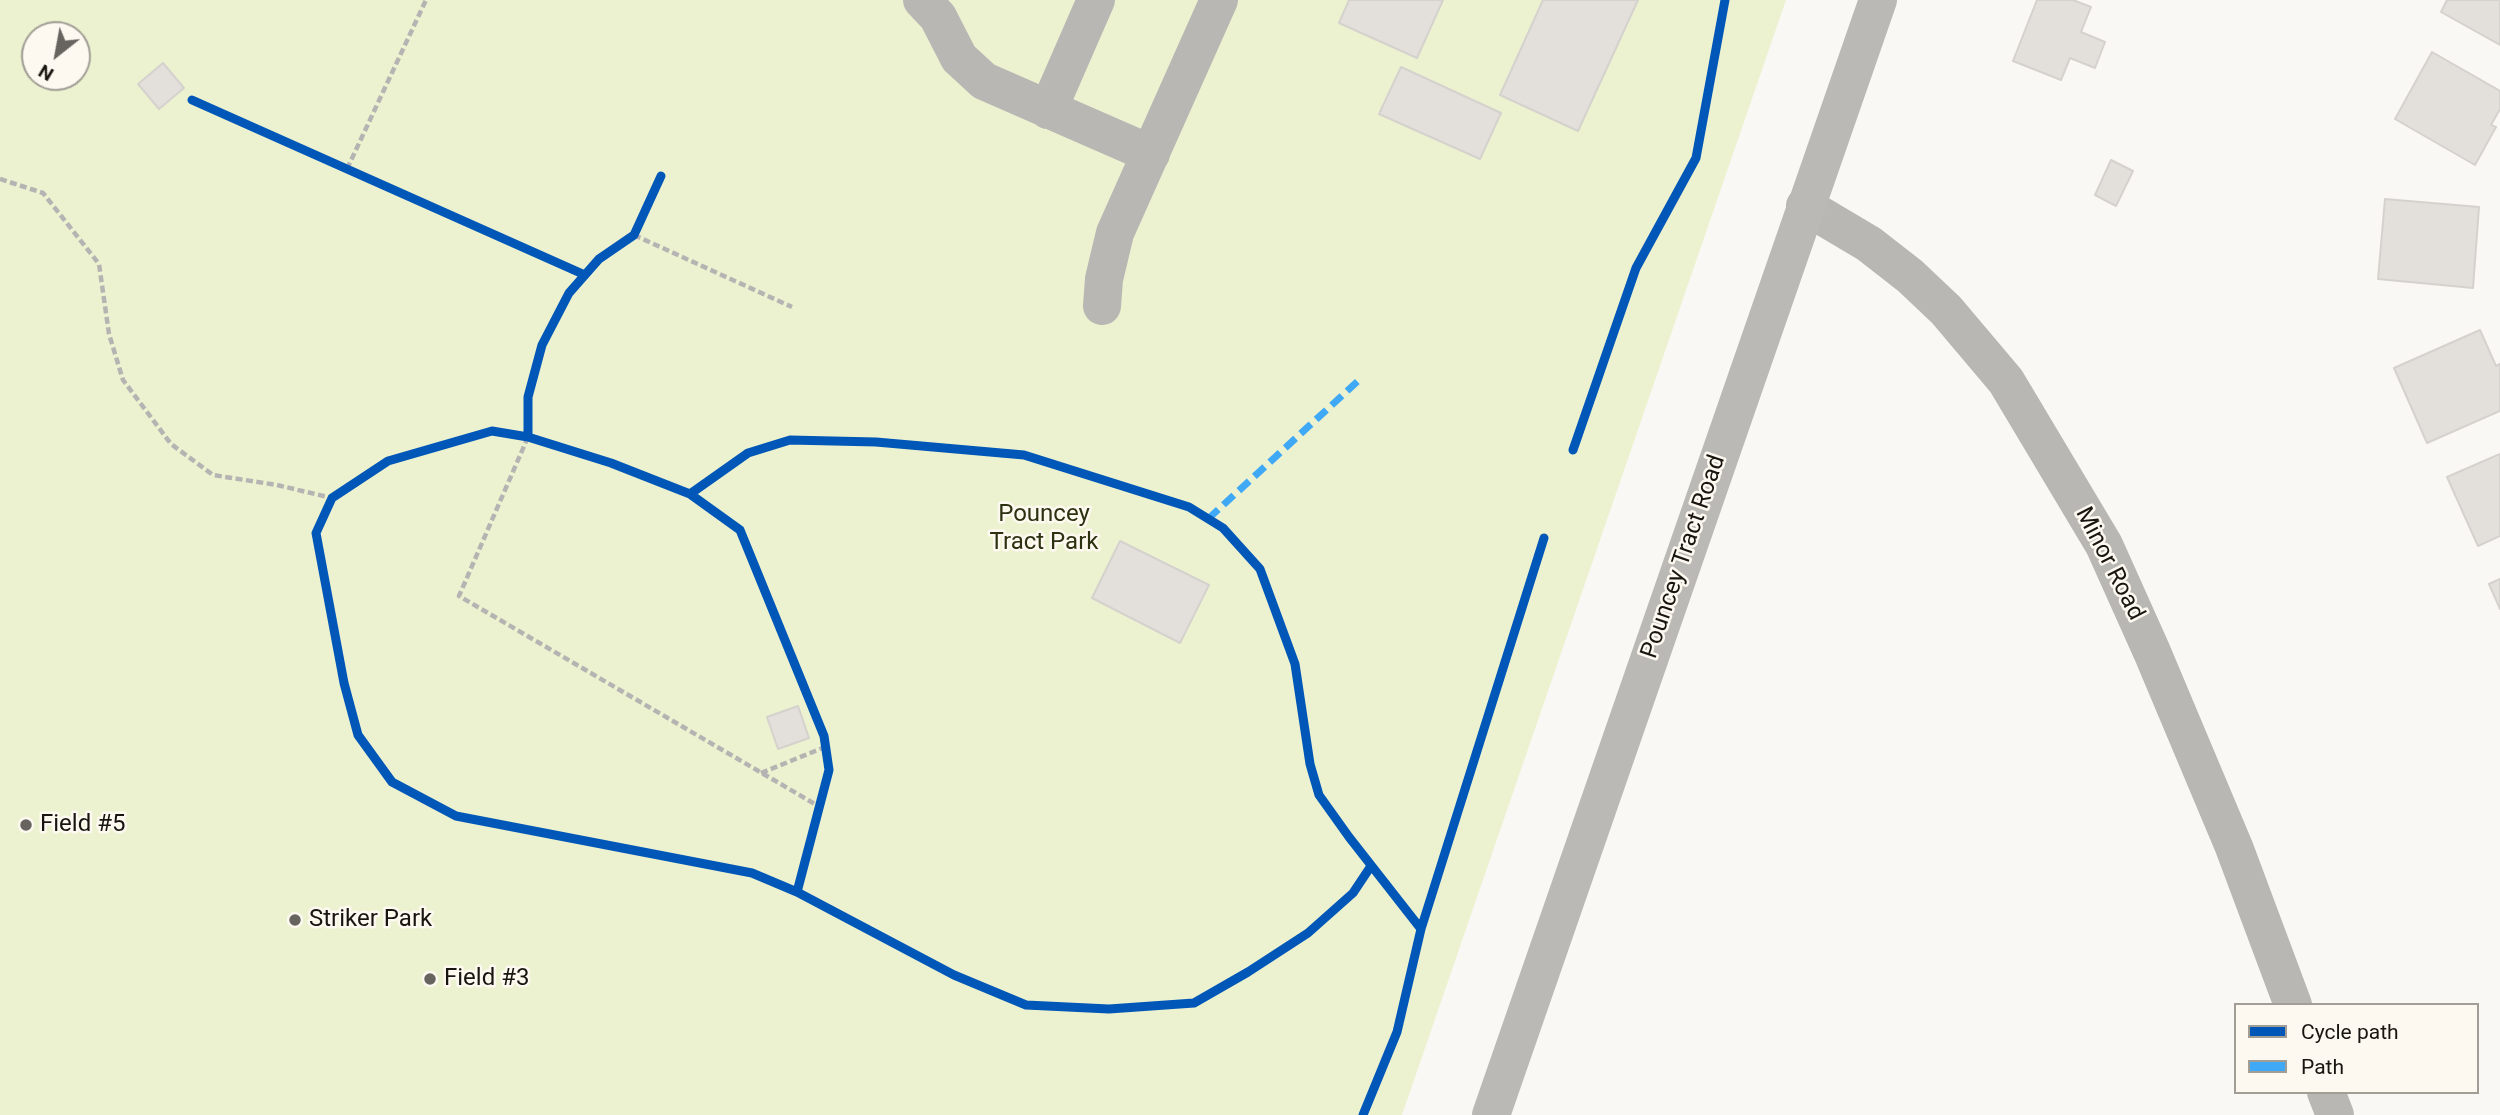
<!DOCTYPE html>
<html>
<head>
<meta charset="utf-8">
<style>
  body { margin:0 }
  #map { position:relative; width:2500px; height:1115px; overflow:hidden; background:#faf8f4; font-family:Roboto,sans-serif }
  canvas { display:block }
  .legend { position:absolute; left:2234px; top:1003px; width:245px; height:91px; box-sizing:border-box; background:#fef9f0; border:2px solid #a29e96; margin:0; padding:9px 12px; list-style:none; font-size:21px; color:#181510 }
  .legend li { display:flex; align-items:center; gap:14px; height:35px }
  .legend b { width:35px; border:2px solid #a29e96 }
  .north { position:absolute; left:21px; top:21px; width:70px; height:70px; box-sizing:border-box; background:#fef9f0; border:2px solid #a29e96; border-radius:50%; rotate:211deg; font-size:19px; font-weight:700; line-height:28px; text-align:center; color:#181510 }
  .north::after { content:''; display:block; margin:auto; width:24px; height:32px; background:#676460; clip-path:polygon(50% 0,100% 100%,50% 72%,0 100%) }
</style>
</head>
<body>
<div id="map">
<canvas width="2500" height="1115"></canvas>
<ul class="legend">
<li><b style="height:9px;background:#0057b8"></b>Cycle path</li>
<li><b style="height:9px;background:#3fa9f5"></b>Path</li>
</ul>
<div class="north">N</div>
</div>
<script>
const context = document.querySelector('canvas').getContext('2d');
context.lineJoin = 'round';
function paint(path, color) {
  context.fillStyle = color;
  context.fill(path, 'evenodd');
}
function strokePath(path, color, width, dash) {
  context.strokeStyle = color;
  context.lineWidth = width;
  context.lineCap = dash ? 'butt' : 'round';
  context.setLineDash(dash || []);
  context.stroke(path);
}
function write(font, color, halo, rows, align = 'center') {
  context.font = font + ' Roboto,sans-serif';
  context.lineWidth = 5;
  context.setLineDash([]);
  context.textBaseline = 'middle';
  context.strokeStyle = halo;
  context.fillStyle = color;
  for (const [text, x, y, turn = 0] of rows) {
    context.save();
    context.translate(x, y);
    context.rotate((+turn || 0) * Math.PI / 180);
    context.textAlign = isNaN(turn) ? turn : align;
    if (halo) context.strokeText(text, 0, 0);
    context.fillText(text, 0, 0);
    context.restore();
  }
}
paint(new Path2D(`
  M0 0H1786L1402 1115H0ZM35 35H77V77H35Z`), '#ecf2d0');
const building = new Path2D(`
  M1349 0H1443L1417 58 1339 23Z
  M1543 0H1638L1578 131 1500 95Z
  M2037 0H2073L2091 7 2081 32 2105 42 2095 68 2070 58 2061 80 2013 61Z
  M2447 0H2500V45L2441 12Z
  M2432 52 2500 91V109L2491 125 2496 127 2475 165 2395 119Z
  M163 63 184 88 159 109 138 84Z
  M1401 67 1501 113 1480 159 1379 114Z
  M2111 160 2133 171 2116 206 2095 195Z
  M2385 199 2479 207 2473 288 2378 279Z
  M2480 330 2496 366 2500 364V411L2427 443 2394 368Z
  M2500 454V536L2478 546 2447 477Z
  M1120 541 1209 585 1180 643 1092 598Z
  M2500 579V609L2489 584Z
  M798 706 809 738 778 749 767 717Z`);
paint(building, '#e3e0dc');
strokePath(building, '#d5d2ce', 2);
strokePath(new Path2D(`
  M347 169 426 0
  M0 179 43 193 99 264 109 334 123 380 171 444 213 475 277 485 332 498
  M634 235 792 307
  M528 437 459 596 820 807
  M761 773 825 747`), '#b5b4b2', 4.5, [7, 3.5]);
strokePath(new Path2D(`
  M922 0 938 17 959 58 984 81 1151 154
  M1048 110 1096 0
  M1805 206 1869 244 1910 276 1946 310 2006 381 2104 545 2152 652 2234 847 2293 1005
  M1102 306 1104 279 1115 233 1219 0
  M2326 1092 2335 1115`), '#b8b7b4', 38);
strokePath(new Path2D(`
  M1491 1115 1878 0`), '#bab9b6', 38);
strokePath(new Path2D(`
  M1208 519 1359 380`), '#3fa9f5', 7, [14, 7]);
strokePath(new Path2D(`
  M192 100 585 275
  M528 437V397L542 345 569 293 599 259 634 235 661 176
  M1573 450 1636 268 1696 158 1725 0
  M690 494 740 530 824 736 829 770 797 892
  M1371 866 1353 893 1308 933 1248 972 1194 1003 1109 1009 1026 1005 954 975 797 892 752 873 456 816 392 782 358 735 344 683 316 533 332 498 388 461 492 431 528 437 611 463 690 494 748 453 790 440 876 442 1024 455 1189 507 1223 528 1260 569 1295 664 1310 764 1319 795 1349 837 1421 929
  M1363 1115 1397 1032 1421 929 1544 538`), '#0057b8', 9);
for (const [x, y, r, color] of [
  [26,825,7,"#676460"],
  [295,920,7,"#676460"],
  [430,979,7,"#676460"]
]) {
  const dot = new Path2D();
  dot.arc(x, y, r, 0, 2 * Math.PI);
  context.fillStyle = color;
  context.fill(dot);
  strokePath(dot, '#fef9f0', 2.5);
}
write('24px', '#2c3210', '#fef9f0', [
  ["Pouncey",1044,515],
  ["Tract Park",1044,543]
]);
write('24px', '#181510', '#fef9f0', [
  ["Pouncey Tract Road",1684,557,-71],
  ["Minor Road",2109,564,63]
]);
write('24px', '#181510', '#fef9f0', [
  ["Field #5",40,825],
  ["Striker Park",309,920],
  ["Field #3",444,979]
], 'left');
</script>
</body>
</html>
